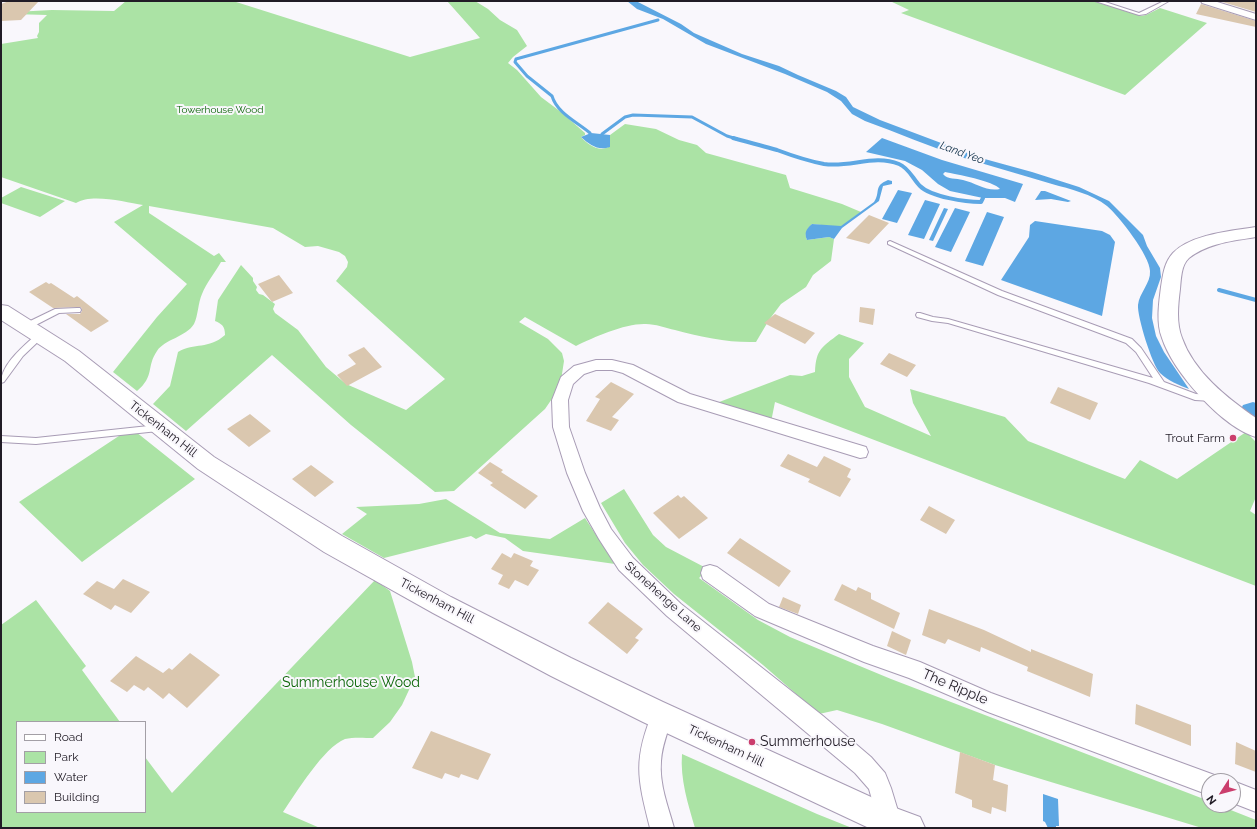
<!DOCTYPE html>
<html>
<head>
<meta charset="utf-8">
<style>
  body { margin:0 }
  #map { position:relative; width:1257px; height:829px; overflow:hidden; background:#f9f7fc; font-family:Raleway,sans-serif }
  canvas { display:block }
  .frame { position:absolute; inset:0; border:2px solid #211c26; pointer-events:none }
  .legend { position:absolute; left:16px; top:721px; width:130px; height:92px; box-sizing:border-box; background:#f9f7fc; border:1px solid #a39fa6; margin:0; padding:5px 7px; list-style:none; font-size:12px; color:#211c26 }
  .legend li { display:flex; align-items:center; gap:8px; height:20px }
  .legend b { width:20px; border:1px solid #a39fa6 }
  .north { position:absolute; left:1201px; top:773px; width:40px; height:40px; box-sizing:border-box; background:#f9f7fc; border:1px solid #a39fa6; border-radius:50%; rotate:234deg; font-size:11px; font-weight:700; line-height:16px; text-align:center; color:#211c26 }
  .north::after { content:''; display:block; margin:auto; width:14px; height:18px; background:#cb3e6d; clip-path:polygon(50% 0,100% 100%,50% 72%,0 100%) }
</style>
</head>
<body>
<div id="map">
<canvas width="1257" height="829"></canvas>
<div class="frame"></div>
<ul class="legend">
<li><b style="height:5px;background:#fff"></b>Road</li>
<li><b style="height:11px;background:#abe3a5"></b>Park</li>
<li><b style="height:11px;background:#5da7e3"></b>Water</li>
<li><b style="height:11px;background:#dac7af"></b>Building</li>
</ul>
<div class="north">N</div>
</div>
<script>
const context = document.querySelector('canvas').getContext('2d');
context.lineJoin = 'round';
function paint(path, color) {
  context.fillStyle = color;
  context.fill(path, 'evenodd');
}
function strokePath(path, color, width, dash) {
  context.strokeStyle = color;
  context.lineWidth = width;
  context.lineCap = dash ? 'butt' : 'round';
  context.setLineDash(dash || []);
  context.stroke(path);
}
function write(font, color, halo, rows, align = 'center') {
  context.font = font + ' Raleway,sans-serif';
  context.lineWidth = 4;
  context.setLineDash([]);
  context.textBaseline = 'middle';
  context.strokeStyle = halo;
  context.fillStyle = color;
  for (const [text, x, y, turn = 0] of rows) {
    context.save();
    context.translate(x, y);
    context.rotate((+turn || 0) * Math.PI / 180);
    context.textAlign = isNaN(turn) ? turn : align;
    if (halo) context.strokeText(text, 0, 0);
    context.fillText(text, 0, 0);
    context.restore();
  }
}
paint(new Path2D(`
  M126 1H233L410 57 480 38 447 1H475L488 9 500 20 517 30 527 46 513 57 508 63 517 70 541 97 561 112 585 133V135L581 137C588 145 600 153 610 146V135L625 124 656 129 679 140 697 145 706 153 786 175 790 188 842 204 861 212 841 227 812 224C807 230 804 233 807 240L829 237 834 239 831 261 813 275 806 287 781 304 769 320 756 342C729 343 702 337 675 330 666 328 655 324 646 324 626 323 594 337 576 346L525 317 519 322 548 339 562 353 564 361 560 387 545 409 454 491 435 492 351 425 272 355 186 431 153 404 170 386 178 352C195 342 208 350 225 335 225 326 222 324 215 321L218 300 241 265 253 278V281L257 287 256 290 259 294 263 295 275 304 273 309 275 313 298 330 326 367 346 384 406 410 445 379 336 281 347 267 348 262 345 256 339 252 318 246 305 247 273 228 149 206V213L214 256 219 253 226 262H221C215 273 206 283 202 294 198 303 198 316 194 324 186 337 165 339 157 351 146 367 155 376 137 391L113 372 157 317 187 284 114 222 143 205C126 202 91 193 76 203L1 177V44L38 38 37 36 39 32V23L47 15 12 14 14 12 52 10 114 11Z
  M890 1H1093L1141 16 1146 15 1160 8 1207 23 1125 95 901 13 909 10Z
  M21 187 65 201 40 217 1 203V198Z
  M839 334 864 343 849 359V377L865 407 931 436 913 403 910 389 1005 417 1028 441 1125 479 1140 460 1177 479 1246 432 1256 442V497L1250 511 1256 515V586L775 402 771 422 714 404 790 375 802 376 815 372C816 349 822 347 839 334Z
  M131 428 195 479 82 562 19 502Z
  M624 489 653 535 666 547 708 569 699 578 758 620 790 637 891 679 1209 801V805H1218L1256 820V828H1202L995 765 882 724 837 710 819 714 763 665 674 594 643 565 625 543 601 503Z
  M446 499 500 533 550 539 585 518 615 564 523 551 505 538 486 534 476 539 471 536 384 558 342 534 367 514 356 507 419 504Z
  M375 580 390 591 412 662 415 677 402 705 390 722 373 738C365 738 353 737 345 739 324 747 296 793 283 812L320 828H1V625L36 600 86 666 82 670 120 722H17V812H145V757L172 793Z
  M682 754 817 814 852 828H695C688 804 680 779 682 754Z`), '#abe3a5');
paint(new Path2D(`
  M627 1H636L681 24 694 33 742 54 779 66 798 75 836 91 846 97 853 107 880 120 981 158 1032 172 1079 187 1109 201 1143 235 1147 246 1160 268 1161 277 1153 300 1152 318 1156 336 1164 352 1189 389C1179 385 1168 381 1160 373 1152 365 1137 316 1138 305 1139 293 1151 283 1150 271 1150 256 1119 216 1107 206 1092 194 1070 189 1052 184 1023 175 993 167 964 158 931 147 898 133 865 121L852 114 841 101 827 92 785 74 706 44 663 19 637 9Z
  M591 133 610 135V147C598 151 590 145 581 137Z
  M882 138 942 160 1023 184 1015 202 1005 198H983L950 191 938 184 922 170 905 161 866 152ZM945 172C956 174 994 181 1000 189 987 192 976 183 963 180 956 178 948 180 943 174Z
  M888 180 892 181V184L883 186 879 201 842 228 834 239 829 237 807 240C804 233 806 229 812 224L841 226 874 202C881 192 873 186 888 180Z
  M898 190 912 193 897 223 882 219Z
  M1041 191H1045L1071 201 1068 202 1051 199 1035 200Z
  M925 200 940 204 924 239 908 235Z
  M944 208 948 209 933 241 929 240Z
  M955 208 970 212 951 252 935 247Z
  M987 212 1004 217 983 266 965 261Z
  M1035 221 1102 231 1110 235 1115 242 1102 316 1001 280 1029 237 1030 225Z
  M1043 794 1058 799 1059 826H1056V828H1048L1045 822 1043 821Z`), '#5da7e3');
strokePath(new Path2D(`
  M590 133C577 122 557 113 552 96L527 76 515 62 516 59 658 20
  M602 134 625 117 633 115 692 117 727 136 737 139`), '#5da7e3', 3);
strokePath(new Path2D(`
  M733 138C748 142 763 146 777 150 793 156 808 161 824 164 850 168 874 154 899 164 909 168 913 179 920 186 931 197 966 202 981 202L983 198
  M1219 290 1256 300`), '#5da7e3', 4);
paint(new Path2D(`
  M1253 402 1256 403V426L1243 421 1239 413 1243 405Z`), '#5da7e3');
paint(new Path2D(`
  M9 1H39L21 20 1 21V4Z
  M1219 1H1256V12Z
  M1201 4 1256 21V27L1196 14Z
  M869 215 889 223 869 244 846 238Z
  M279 275 293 293 272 302 258 284Z
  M46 282 49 284 51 283 74 298 77 296 109 321 91 332 66 314H80L82 311 81 307 53 308 29 292Z
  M860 307 875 309 873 325 859 322Z
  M775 314 815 333 805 344 764 323Z
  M364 347 382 367 347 386 337 375 356 364 348 355Z
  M889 353 916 365 907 377 880 364Z
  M611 382 634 394 612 417 619 420 611 431 586 421 600 399 595 397Z
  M1058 387 1098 403 1090 420 1050 403Z
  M250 414 271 431 249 447 227 429Z
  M788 454 817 467 824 456 851 469 847 477 851 479 840 497 808 482 810 479 780 466Z
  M490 462 503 470 501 472 538 496 525 509 490 485 493 483 478 473Z
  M311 465 334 482 315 497 292 479Z
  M678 495 681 498 684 496 708 518 679 539 653 513Z
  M929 506 955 520 946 534 920 520Z
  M740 538 791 571 779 587 727 553Z
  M502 553 511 558 514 553 533 561 530 566 539 570 528 586 515 580 509 589 498 584 503 575 491 569Z
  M123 579 150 592 131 613 115 605 111 610 83 594 97 581 114 589Z
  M842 584 856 591 858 587 871 593V599L900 613 894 629 834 600Z
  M783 597 801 605 798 614 779 607Z
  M608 602 643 629 635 638 639 640 627 654 588 623Z
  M929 609 984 630 1031 652V649L1093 674 1090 697 1027 671 1028 667 981 647 980 652 948 639 945 644 922 635Z
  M892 631 911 640 906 655 887 646Z
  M190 653 220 675 187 708 169 693 163 699 148 687 144 691 134 685 127 692 110 681 136 656 163 673 169 668 172 670Z
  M1136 704 1191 725V746L1135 724Z
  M431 731 491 754 478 780 461 774 459 778 445 773 442 779 412 768Z
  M1236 742 1256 751V772L1235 764Z
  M960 752 995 765 993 780 1008 785 1006 812 992 807 991 814 972 807V800L955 793Z`), '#dac7af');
const service = new Path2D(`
  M1095 1H1102L1139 13 1164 1H1169L1146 14 1139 15Z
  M890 241 1002 291 1132 339 1141 348 1164 382 1196 394 1212 395 1216 398 1212 401 1195 400 1149 383 948 323 932 321 917 317 916 315 917 313H920L933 317 948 319 1153 378 1136 352 1126 343 998 295 888 244V242Z
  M77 308H80L81 310 80 312 59 313 28 329H22L21 327 22 325 55 309Z
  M37 334H40L44 336 23 356 4 382 1 383C1 364 24 346 37 334Z
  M158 425 161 426 162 428 161 430 158 431 36 444 1 442V436L36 438Z`);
const minor = new Path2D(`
  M1201 1H1214L1256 14V20L1202 3Z
  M596 360H612L633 365 690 394 866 447 868 452 866 457 860 458 678 402 623 373 612 370H596L584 374 573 384 568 400 569 427 585 473 600 508 611 529 633 558 681 604 823 716 871 757 885 773 891 788 901 821 898 828H880L869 789 855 773 667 616 619 570 599 539 583 511 567 473 553 427 552 400 561 377 574 366Z
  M710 565 717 567 769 604 873 646 920 662 991 693 1209 773 1217 776 1219 781H1209V795L988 712 909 678 864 662 755 616 703 579 701 573 703 567Z
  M662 705 670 709 673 716C668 731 662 745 661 761 659 784 668 806 674 828H650C637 777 633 759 654 709Z
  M1232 781H1233L1256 790V812L1233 803Z`);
const secondary = new Path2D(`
  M1256 227V237C1233 241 1208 243 1189 258 1181 265 1181 279 1180 289 1178 305 1176 323 1182 338 1194 372 1227 398 1256 418V437C1222 427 1173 372 1162 338 1156 323 1159 303 1161 287 1163 275 1164 263 1173 253 1191 234 1232 231 1256 227Z
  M1 305 8 306 79 351 214 457 342 536 451 597 571 658 663 702 893 807 920 817 925 828H869L643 722 551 676 433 613 324 552 198 469 65 361 1 320Z`);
strokePath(service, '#a89cb5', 2);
strokePath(minor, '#a89cb5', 2);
strokePath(secondary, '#a89cb5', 2);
paint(service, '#fff');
paint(minor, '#fff');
paint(secondary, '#fff');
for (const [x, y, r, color] of [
  [1233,438,4,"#cb3e6d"],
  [752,742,4,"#cb3e6d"]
]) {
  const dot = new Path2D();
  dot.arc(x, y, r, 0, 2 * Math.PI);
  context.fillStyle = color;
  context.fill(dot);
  strokePath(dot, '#f9f7fc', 1.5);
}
write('10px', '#0a6506', '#f9f7fc', [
  ["Towerhouse Wood",220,110]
]);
write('italic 11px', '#0c2c45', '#f9f7fc', [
  ["Land Yeo",962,153,20]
]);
write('12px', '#211c26', '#f9f7fc', [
  ["Tickenham Hill",163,429,38],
  ["Stonehenge Lane",663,597,42],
  ["Tickenham Hill",437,601,28],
  ["Tickenham Hill",726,746,25]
]);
write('12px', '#211c26', '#f9f7fc', [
  ["Trout Farm",1225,438]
], 'right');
write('14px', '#0a6506', '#f9f7fc', [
  ["Summerhouse Wood",351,683]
]);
write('14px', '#211c26', '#f9f7fc', [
  ["The Ripple",955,687,23]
]);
write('14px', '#211c26', '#f9f7fc', [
  ["Summerhouse",760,742]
], 'left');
</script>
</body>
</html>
